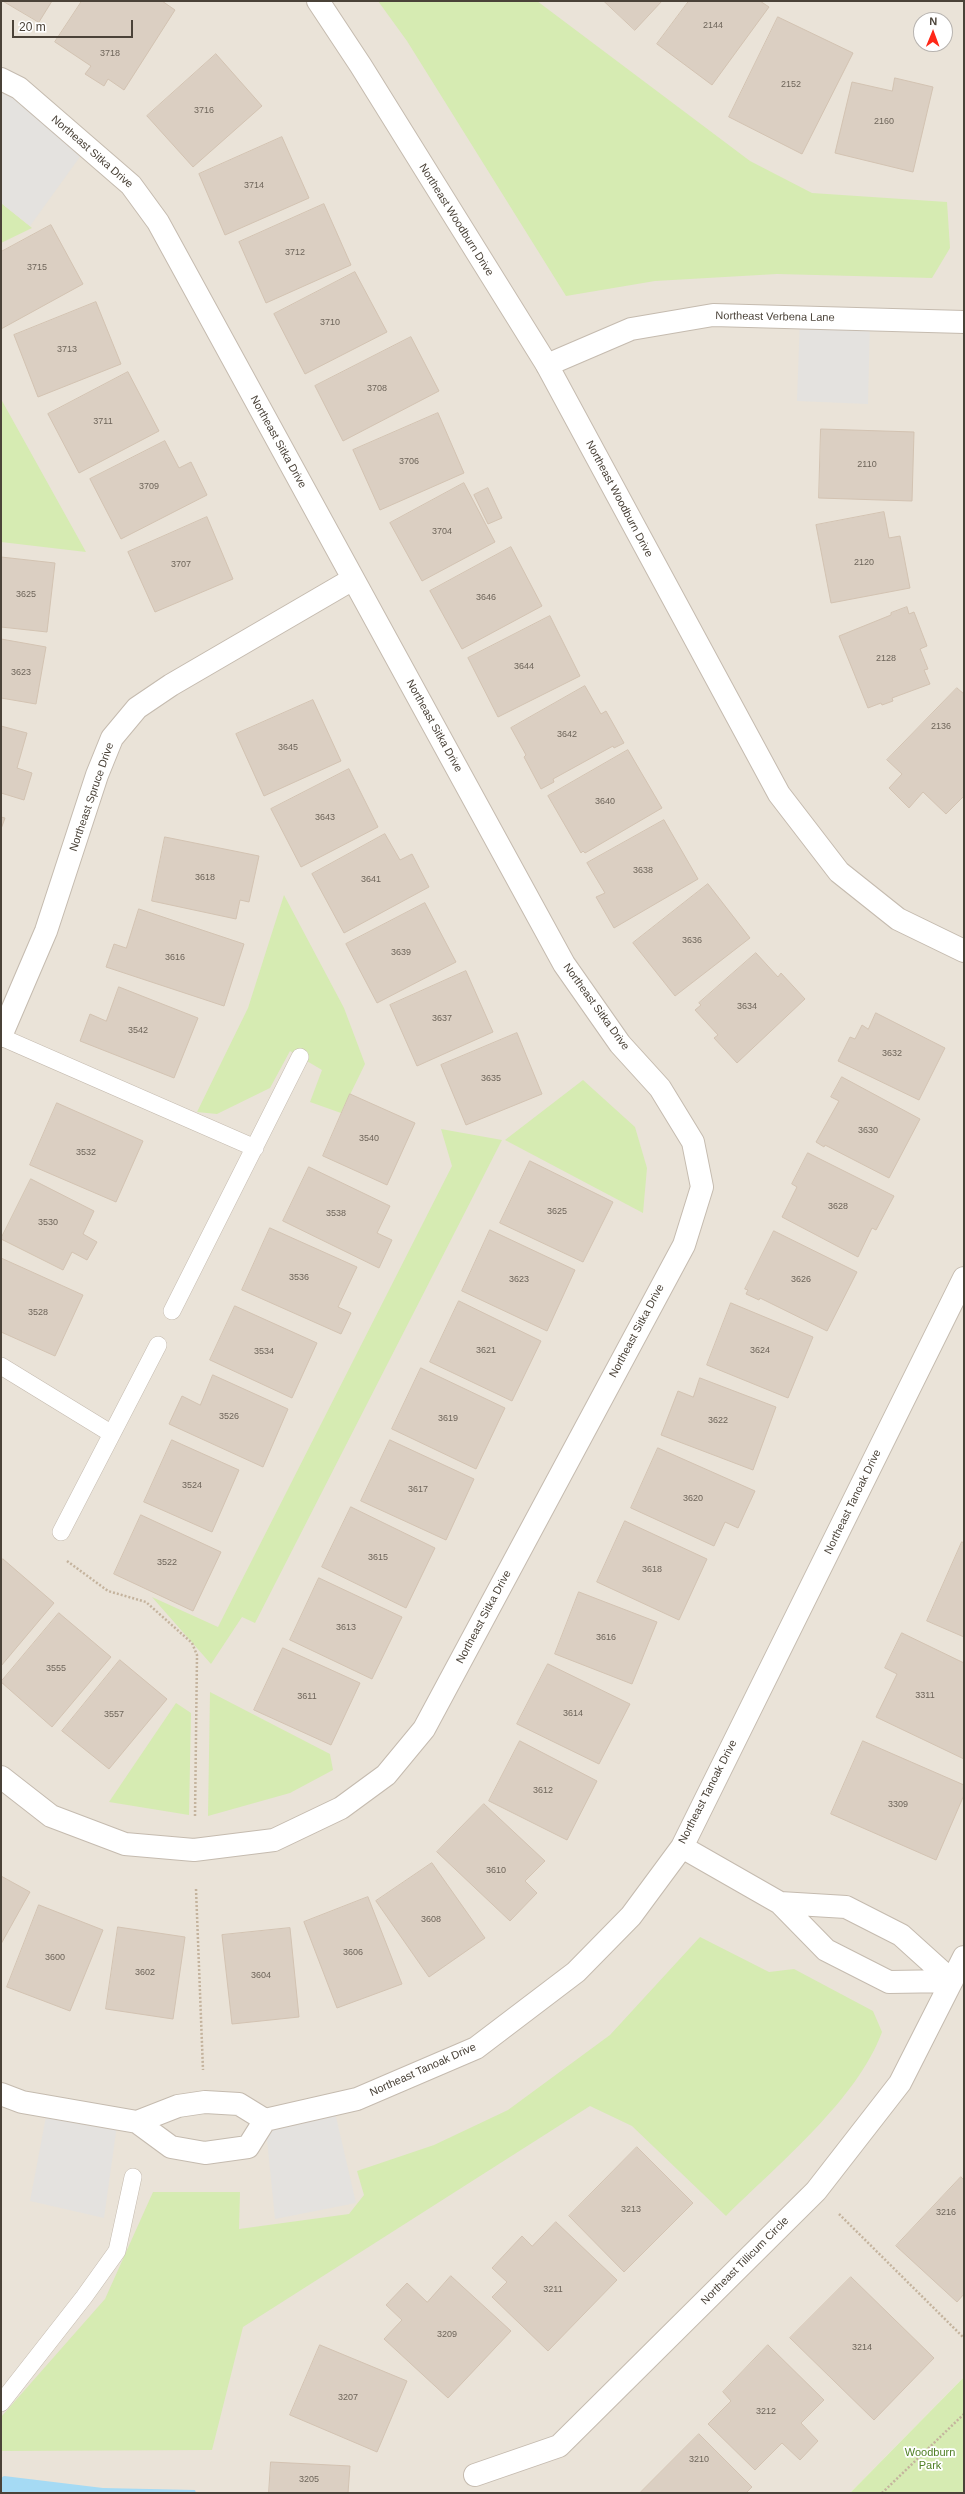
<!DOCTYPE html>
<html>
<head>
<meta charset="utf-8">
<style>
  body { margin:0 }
  #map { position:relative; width:965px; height:2494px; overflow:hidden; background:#f6f1ea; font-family:Arial,sans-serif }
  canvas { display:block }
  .frame { position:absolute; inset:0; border:2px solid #4a4238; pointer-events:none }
  .north { position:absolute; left:913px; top:12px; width:40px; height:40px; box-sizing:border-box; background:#fff; border:1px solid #b7b3af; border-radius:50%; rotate:1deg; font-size:11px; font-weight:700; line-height:16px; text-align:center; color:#4a4238 }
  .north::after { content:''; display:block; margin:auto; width:14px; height:18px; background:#ff2818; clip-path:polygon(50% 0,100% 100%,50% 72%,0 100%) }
  .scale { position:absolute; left:12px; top:20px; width:121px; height:18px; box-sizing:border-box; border:2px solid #4a4238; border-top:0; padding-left:5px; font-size:12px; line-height:14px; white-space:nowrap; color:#4a4238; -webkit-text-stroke:3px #fff; paint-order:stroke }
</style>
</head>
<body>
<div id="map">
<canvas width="965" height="2494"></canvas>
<div class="frame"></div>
<div class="north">N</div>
<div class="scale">20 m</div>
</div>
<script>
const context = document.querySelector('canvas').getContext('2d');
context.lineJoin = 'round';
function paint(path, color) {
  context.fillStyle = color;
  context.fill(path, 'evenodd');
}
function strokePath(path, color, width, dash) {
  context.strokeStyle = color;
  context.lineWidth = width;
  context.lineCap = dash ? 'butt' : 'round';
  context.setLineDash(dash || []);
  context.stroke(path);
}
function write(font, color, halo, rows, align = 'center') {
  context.font = font + ' Arial,sans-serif';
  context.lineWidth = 3.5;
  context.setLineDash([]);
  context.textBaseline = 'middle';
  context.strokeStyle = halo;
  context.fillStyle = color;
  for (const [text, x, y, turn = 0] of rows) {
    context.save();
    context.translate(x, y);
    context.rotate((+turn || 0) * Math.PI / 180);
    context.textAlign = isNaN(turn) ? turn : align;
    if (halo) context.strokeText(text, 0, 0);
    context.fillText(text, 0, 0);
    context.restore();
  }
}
paint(new Path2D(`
  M1 1H964V2377L850 2493H1ZM921 20H945V44H921Z`), '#eae3d8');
paint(new Path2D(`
  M378 1H537L750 161 812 193 947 202 950 248 932 278 777 274 655 281 566 296 407 41Z
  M1 203 32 228 1 243Z
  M1 399 86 552 1 542Z
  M284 895 344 1008 365 1064 341 1113 310 1102 322 1070 290 1051 270 1088 217 1114 197 1112 248 1008Z
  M583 1080 635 1127 647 1168 643 1213 505 1140Z
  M441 1129 502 1140 255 1623 242 1617 211 1664 152 1597 218 1627 452 1166Z
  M210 1692 330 1754 333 1770 290 1793 208 1816Z
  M176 1703 191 1713 189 1815 109 1802Z
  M700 1937 769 1972 794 1969 873 2011 882 2032C857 2100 778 2164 726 2216L632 2126 590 2106 243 2327 212 2450 1 2451V2417L105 2299 153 2192H240L239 2229 349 2214 364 2195 357 2171 434 2145 508 2110 610 2035Z
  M964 2377V2493H850Z`), '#d6ebb2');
paint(new Path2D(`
  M1 79 87 147 30 226 1 203Z
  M800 317 870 320 868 404 797 401Z
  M333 2104 356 2203 275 2219 265 2120Z
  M48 2106 118 2118 104 2218 30 2201Z`), '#e4e2df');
paint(new Path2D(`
  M4 2476 103 2488 195 2490 196 2493H1V2478Z`), '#a5daf4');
const building = new Path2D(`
  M3 1H52L39 22Z
  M82 1H162L175 10 124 90 108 79 104 86 85 74 91 66 55 42Z
  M604 1H662L635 30Z
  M689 1H760L769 7 712 85 657 44Z
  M778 17 853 53 802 154 729 117Z
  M216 54 262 106 193 167 147 116Z
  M895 78 933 87 913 172 835 153 852 82 892 91Z
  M282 137 309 198 225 235 199 174Z
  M324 204 351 265 266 303 239 242Z
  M51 225 83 284 1 329V252Z
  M355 272 387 332 305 374 274 314Z
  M96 302 121 364 38 397 14 335Z
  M411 337 439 391 343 441 315 386Z
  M128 372 159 431 79 473 48 414Z
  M438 413 464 473 380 510 353 450Z
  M821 429 914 432 912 501 819 498Z
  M165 441 179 468 191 462 207 495 121 539 90 479Z
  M464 483 495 542 422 581 390 523Z
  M488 488 502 518 488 524 474 495Z
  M884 512 889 538 900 536 910 588 831 603 816 525Z
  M207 517 233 579 155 612 128 552Z
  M511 547 542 606 462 649 430 591Z
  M1 557 55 563 47 632 1 627Z
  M907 607 909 614 914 612 927 646 920 649 928 669 924 670 930 684 892 698 893 701 882 705 881 703 868 708 839 636 891 615V613Z
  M550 616 580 676 498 717 468 658Z
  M1 639 46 647 36 704 1 698Z
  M585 686 601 714 606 711 624 743 614 748 613 746 553 779 554 782 541 789 524 757 526 755 511 728Z
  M957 688 964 694V796L946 814 923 792 909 808 889 788 902 774 887 760Z
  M313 700 341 761 264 796 236 734Z
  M1 726 27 733 17 768 32 773 24 800 1 793Z
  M628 750 662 808 585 853 583 851 581 853 548 796Z
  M349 769 378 827 301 867 271 809Z
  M1 817 5 818 1 829Z
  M664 820 698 879 614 928 596 897 605 893 587 863Z
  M385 834 400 860 412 854 429 887 344 933 312 874Z
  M165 837 259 856 249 902 240 900 236 919 152 901Z
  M708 884 750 938 675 996 633 943Z
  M425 903 456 962 377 1003 346 944Z
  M139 909 244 944 224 1006 106 967 114 944 126 948Z
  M756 953 778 977 781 973 805 999 737 1063 714 1038 718 1035 695 1010 701 1005 699 1003Z
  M466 971 493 1032 417 1066 390 1005Z
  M119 987 198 1018 174 1078 80 1041 90 1014 106 1021Z
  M876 1013 945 1048 919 1100 838 1061 850 1037 855 1039 862 1025 868 1029Z
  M517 1033 542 1094 466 1125 441 1065Z
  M842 1077 920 1119 889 1178 825 1145 824 1147 816 1142 839 1101 831 1097Z
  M350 1094 415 1123 387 1185 323 1156Z
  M57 1103 143 1141 116 1202 30 1165Z
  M808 1153 894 1196 876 1230 872 1228 858 1257 782 1217 797 1187 792 1184Z
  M530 1161 613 1202 583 1262 500 1223Z
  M309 1167 390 1206 377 1233 392 1240 379 1268 283 1221Z
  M31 1179 94 1211 83 1234 97 1242 87 1260 72 1252 63 1270 1 1239Z
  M270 1228 357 1267 338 1307 351 1313 341 1334 242 1290Z
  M490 1230 575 1270 547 1331 462 1291Z
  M774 1231 857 1272 827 1331 760 1298 759 1300 746 1294 748 1290 745 1289Z
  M1 1258 83 1295 55 1356 1 1332Z
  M459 1301 541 1341 512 1401 430 1362Z
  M731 1303 813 1337 788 1398 707 1365Z
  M235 1306 317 1343 292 1398 210 1360Z
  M421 1368 505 1408 476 1469 392 1429Z
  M213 1375 288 1409 263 1467 169 1424 182 1396 200 1405Z
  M700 1378 776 1407 753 1470 661 1435 678 1391 693 1397Z
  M172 1440 239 1470 212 1532 144 1502Z
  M390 1440 474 1479 446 1540 361 1501Z
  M658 1448 755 1491 738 1528 725 1522 714 1546 631 1508Z
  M351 1507 435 1548 406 1608 322 1567Z
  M141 1515 221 1552 193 1611 114 1574Z
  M625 1521 707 1559 679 1620 597 1582Z
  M962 1542 964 1543V1637L927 1621Z
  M3 1559 54 1603 1 1666V1562Z
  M319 1578 402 1617 372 1679 290 1640Z
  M579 1592 657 1622 632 1684 555 1654Z
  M59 1613 111 1657 52 1727 1 1682Z
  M902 1633 964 1663V1759L876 1717 897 1674 885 1668Z
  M283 1648 360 1683 331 1745 254 1710Z
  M120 1660 167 1699 109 1769 62 1731Z
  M548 1664 630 1704 599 1764 517 1724Z
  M520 1741 597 1781 567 1840 489 1801Z
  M863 1741 964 1785V1795L936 1860 831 1814Z
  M484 1804 545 1861 525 1881 537 1893 510 1921 437 1852Z
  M432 1863 485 1938 429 1977 376 1901Z
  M1 1876 30 1892 1 1944Z
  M368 1897 402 1984 337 2008 304 1922Z
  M39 1905 103 1930 70 2011 7 1987Z
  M118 1927 185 1937 173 2019 106 2009Z
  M290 1928 299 2017 232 2024 222 1935Z
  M637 2147 693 2203 624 2272 569 2216Z
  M961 2177 964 2180V2294L957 2302 896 2246Z
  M556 2222 617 2280 548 2351 492 2297 507 2282 492 2268 522 2236 532 2246Z
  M451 2276 511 2331 448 2398 384 2339 402 2320 386 2305 407 2283 427 2302Z
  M851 2277 934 2358 874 2420 790 2338Z
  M320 2345 407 2381 377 2452 290 2415Z
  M768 2345 824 2400 801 2423 818 2441 800 2460 782 2443 755 2470 708 2424 731 2401 723 2392Z
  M699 2434 752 2487 746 2493H640Z
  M271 2462 350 2466 348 2493H269Z`);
paint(building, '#dbcfc2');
strokePath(building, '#d3c3b2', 1);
const service = new Path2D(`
  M1 1037 255 1148
  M172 1311 300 1057
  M1 1366 112 1434
  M61 1532 158 1345
  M1 2403 84 2297 117 2251 133 2177`);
const minor = new Path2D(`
  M1 79 19 88 131 185 158 222 564 964 620 1044 660 1088 693 1142 702 1187 684 1245 424 1729 386 1775 341 1808 274 1840 194 1850 125 1844 51 1816 1 1777
  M547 365 631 329 713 315 964 322
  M1 1036 46 931 97 775 112 738 137 708 171 685 353 579
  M682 1847 780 1903 826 1950 889 1982 952 1981
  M780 1903 846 1907 901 1935 952 1981
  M1 2094 22 2102 137 2122 171 2147 205 2153 248 2147 265 2120
  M137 2122 178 2106 205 2102 239 2104 265 2120 357 2099 476 2048 576 1972 631 1916 682 1847 964 1278
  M475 2475 559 2446 816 2191 900 2083 964 1957`);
const tertiary = new Path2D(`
  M318 1 361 66 547 365 779 794 839 872 898 919 964 951`);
strokePath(service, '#c5bbaf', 18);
strokePath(minor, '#c5bbaf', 24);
strokePath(tertiary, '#c5bbaf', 24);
strokePath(new Path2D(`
  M67 1561 108 1591 146 1602 192 1643 197 1655 195 1817
  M196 1889 203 2070
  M839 2214 964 2338
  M882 2493 964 2414`), '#c4b39d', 2.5, [2, 2]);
strokePath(service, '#fff', 17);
strokePath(minor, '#fff', 22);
strokePath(tertiary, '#fff', 22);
write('9px', '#6e655a', null, [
  ["2144",713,26],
  ["3718",110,54],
  ["2152",791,85],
  ["3716",204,111],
  ["2160",884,122],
  ["3714",254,186],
  ["3712",295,253],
  ["3715",37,268],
  ["3710",330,323],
  ["3713",67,350],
  ["3708",377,389],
  ["3711",103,422],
  ["3706",409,462],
  ["2110",867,465],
  ["3709",149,487],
  ["3704",442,532],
  ["2120",864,563],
  ["3707",181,565],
  ["3625",26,595],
  ["3646",486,598],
  ["2128",886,659],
  ["3644",524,667],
  ["3623",21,673],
  ["2136",941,727],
  ["3642",567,735],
  ["3645",288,748],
  ["3640",605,802],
  ["3643",325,818],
  ["3638",643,871],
  ["3618",205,878],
  ["3641",371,880],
  ["3636",692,941],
  ["3639",401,953],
  ["3616",175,958],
  ["3634",747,1007],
  ["3637",442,1019],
  ["3542",138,1031],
  ["3632",892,1054],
  ["3635",491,1079],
  ["3630",868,1131],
  ["3540",369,1139],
  ["3532",86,1153],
  ["3628",838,1207],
  ["3625",557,1212],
  ["3538",336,1214],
  ["3530",48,1223],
  ["3536",299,1278],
  ["3623",519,1280],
  ["3626",801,1280],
  ["3528",38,1313],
  ["3621",486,1351],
  ["3624",760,1351],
  ["3534",264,1352],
  ["3526",229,1417],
  ["3619",448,1419],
  ["3622",718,1421],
  ["3524",192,1486],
  ["3617",418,1490],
  ["3620",693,1499],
  ["3615",378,1558],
  ["3522",167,1563],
  ["3618",652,1570],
  ["3613",346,1628],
  ["3616",606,1638],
  ["3555",56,1669],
  ["3311",925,1696],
  ["3611",307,1697],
  ["3614",573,1714],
  ["3557",114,1715],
  ["3612",543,1791],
  ["3309",898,1805],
  ["3610",496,1871],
  ["3608",431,1920],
  ["3606",353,1953],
  ["3600",55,1958],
  ["3602",145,1973],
  ["3604",261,1976],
  ["3213",631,2210],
  ["3216",946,2213],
  ["3211",553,2290],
  ["3209",447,2335],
  ["3214",862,2348],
  ["3207",348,2398],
  ["3212",766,2412],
  ["3210",699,2460],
  ["3205",309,2480]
]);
write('11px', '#4a4238', '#fff', [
  ["Northeast Sitka Drive",92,152,41],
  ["Northeast Woodburn Drive",456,220,58],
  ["Northeast Verbena Lane",775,317,1],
  ["Northeast Sitka Drive",278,442,61],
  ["Northeast Woodburn Drive",619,499,62],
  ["Northeast Sitka Drive",434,726,61],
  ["Northeast Spruce Drive",92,797,-71],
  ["Northeast Sitka Drive",596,1007,54],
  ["Northeast Sitka Drive",637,1331,-62],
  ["Northeast Tanoak Drive",853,1502,-64],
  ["Northeast Sitka Drive",484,1617,-62],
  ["Northeast Tanoak Drive",708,1792,-63],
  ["Northeast Tanoak Drive",423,2070,-24],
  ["Northeast Tillicum Circle",745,2261,-45]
]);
write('11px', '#508027', '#fff', [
  ["Woodburn",930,2453],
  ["Park",930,2466]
]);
</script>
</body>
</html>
